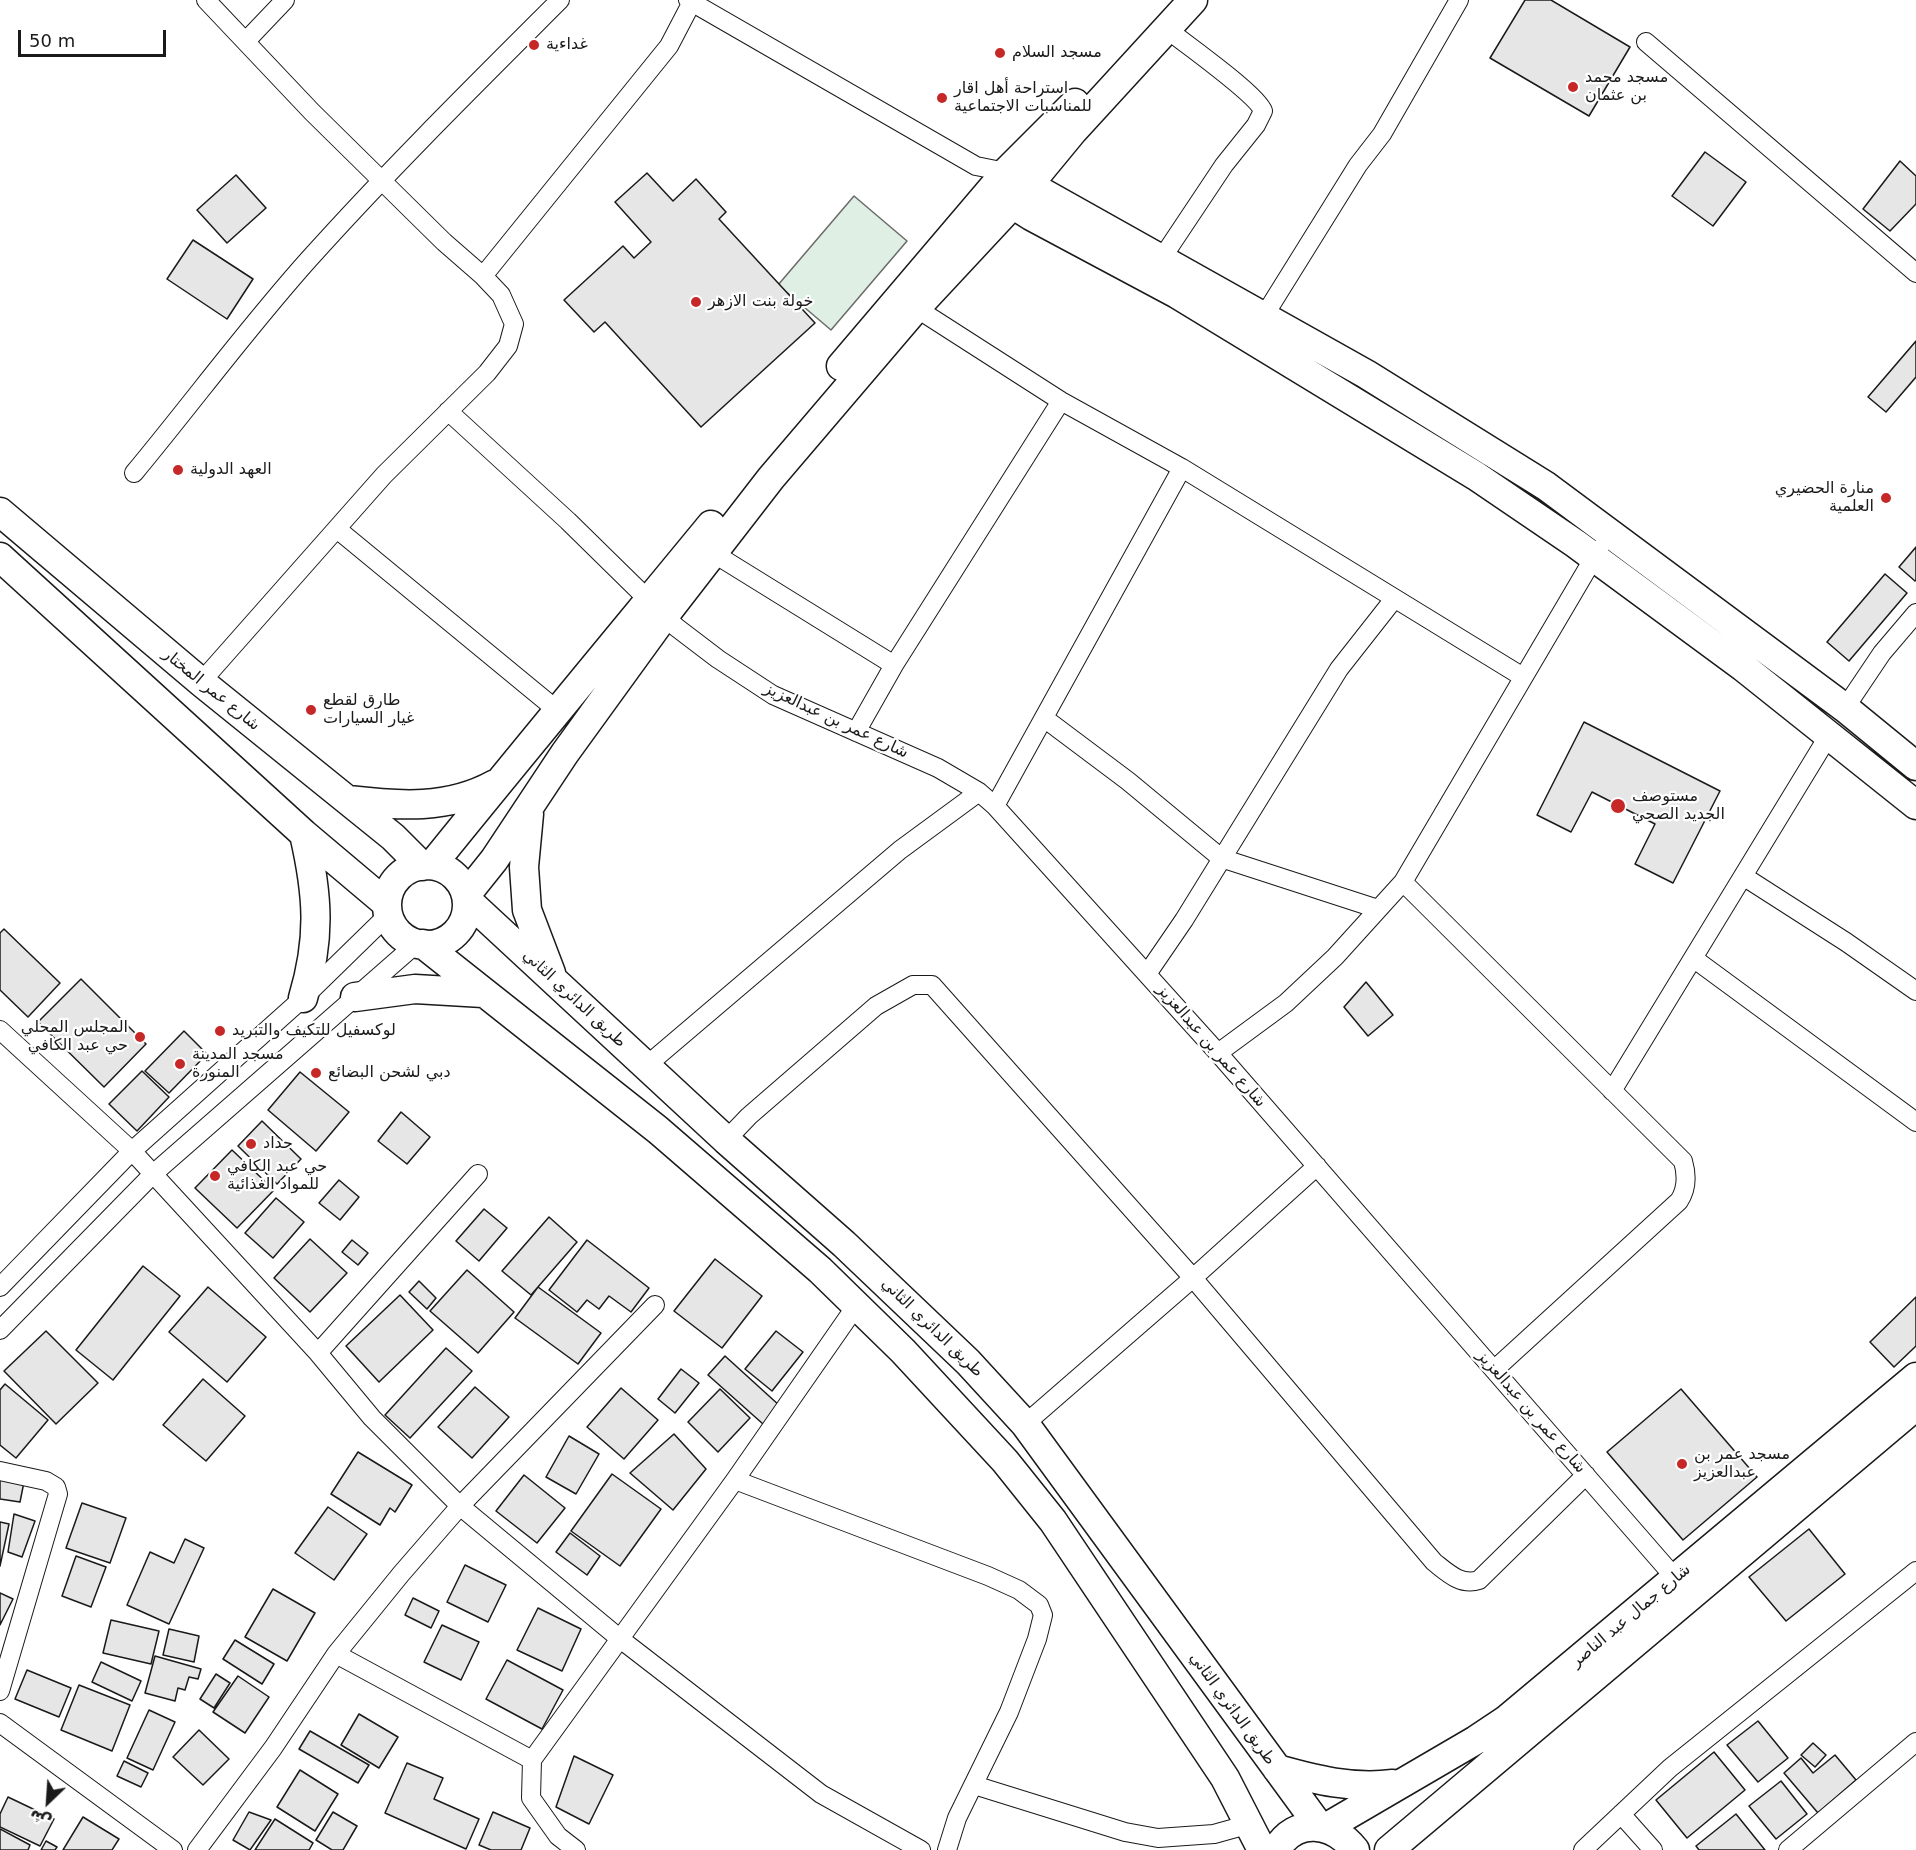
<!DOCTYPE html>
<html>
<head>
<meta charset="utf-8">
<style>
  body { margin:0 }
  #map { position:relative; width:1916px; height:1850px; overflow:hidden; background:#fff; font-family:"DejaVu Sans","Noto Sans Arabic",sans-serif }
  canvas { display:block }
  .north { position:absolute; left:18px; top:1772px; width:60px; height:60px; -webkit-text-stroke:4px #fff; paint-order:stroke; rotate:205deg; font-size:16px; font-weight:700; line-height:24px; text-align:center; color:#1a1a1a }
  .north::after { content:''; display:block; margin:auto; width:21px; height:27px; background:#1a1a1a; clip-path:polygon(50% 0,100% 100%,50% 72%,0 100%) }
  .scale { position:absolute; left:18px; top:30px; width:148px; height:27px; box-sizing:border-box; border:3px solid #1a1a1a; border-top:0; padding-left:8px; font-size:18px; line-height:21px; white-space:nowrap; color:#1a1a1a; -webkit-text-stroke:4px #fff; paint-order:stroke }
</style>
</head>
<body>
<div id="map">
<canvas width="1916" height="1850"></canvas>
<div class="north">ش</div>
<div class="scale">50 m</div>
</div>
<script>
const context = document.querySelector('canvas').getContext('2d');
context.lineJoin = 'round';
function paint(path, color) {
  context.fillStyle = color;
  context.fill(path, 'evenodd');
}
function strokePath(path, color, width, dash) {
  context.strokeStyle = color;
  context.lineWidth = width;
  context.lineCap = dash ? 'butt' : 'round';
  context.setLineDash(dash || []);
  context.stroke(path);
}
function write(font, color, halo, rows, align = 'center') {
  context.font = font + ' "DejaVu Sans","Noto Sans Arabic",sans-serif';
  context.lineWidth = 4.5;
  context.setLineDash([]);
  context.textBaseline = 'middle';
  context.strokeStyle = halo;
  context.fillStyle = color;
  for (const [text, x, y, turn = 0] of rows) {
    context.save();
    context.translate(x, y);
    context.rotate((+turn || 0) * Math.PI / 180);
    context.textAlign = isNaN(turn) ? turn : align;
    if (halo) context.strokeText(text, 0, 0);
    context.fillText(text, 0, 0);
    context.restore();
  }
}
const green = new Path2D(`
  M854 196 907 241 831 330 778 285Z`);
paint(green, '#e0efe3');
strokePath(green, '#6a6a6a', 1.5);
const building = new Path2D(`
  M1525 0H1551L1630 47 1589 116 1490 58Z
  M1705 152 1746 182 1713 226 1672 196Z
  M1900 161 1916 176V204L1890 231 1863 209Z
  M647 173 673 201 696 179 726 212 719 219 815 323 701 427 605 322 594 332 564 300 623 246 634 258 651 242 615 202Z
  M236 175 266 208 227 243 197 210Z
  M193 240 253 279 227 319 167 279Z
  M1916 341V377L1886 412 1868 397Z
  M1916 547V580L1915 581 1899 567Z
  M1885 574 1907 593 1849 661 1827 642Z
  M1584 722 1720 791 1673 883 1635 864 1655 824 1592 792 1571 832 1537 815Z
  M4 929 60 983 28 1017 0 990V933Z
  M81 979 146 1044 104 1087 38 1022Z
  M1366 982 1393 1015 1368 1036 1344 1007Z
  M184 1031 207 1054 169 1093 145 1071Z
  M142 1071 169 1097 137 1131 109 1104Z
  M300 1072 349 1112 316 1151 268 1110Z
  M401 1112 430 1137 407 1164 378 1141Z
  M262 1121 301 1159 277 1184 238 1146Z
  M232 1150 274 1190 237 1228 195 1188Z
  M339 1180 359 1197 340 1220 319 1203Z
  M276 1198 304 1222 273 1258 245 1233Z
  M484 1209 507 1228 479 1261 456 1241Z
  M549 1217 577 1242 531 1295 502 1271Z
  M310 1239 347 1273 310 1312 274 1278Z
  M352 1240 368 1253 358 1265 342 1252Z
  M587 1240 649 1288 631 1312 609 1296 599 1309 587 1300 577 1312 549 1290Z
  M715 1259 762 1296 722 1348 674 1311Z
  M143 1266 180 1296 113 1380 76 1350Z
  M467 1270 514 1312 478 1353 430 1311Z
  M419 1281 436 1298 427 1309 409 1292Z
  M208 1287 266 1337 227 1382 169 1332Z
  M538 1287 601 1333 578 1364 515 1318Z
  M400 1295 433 1330 379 1382 346 1346Z
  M1916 1297V1346L1894 1367 1870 1342Z
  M46 1331 98 1383 56 1424 4 1371Z
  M776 1331 803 1352 772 1391 745 1369Z
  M446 1348 472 1371 410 1438 385 1415Z
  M725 1356 780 1406 763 1424 708 1375Z
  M681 1369 699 1383 675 1413 658 1399Z
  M203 1379 245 1416 206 1461 163 1425Z
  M5 1384 48 1420 16 1458 0 1445V1390Z
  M475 1387 509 1417 472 1458 438 1427Z
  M621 1388 658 1420 624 1459 587 1427Z
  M720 1389 750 1418 718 1452 688 1422Z
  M1681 1389 1757 1477 1683 1540 1607 1452Z
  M674 1434 706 1469 673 1510 630 1473Z
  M569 1436 599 1454 576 1494 546 1477Z
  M358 1452 412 1485 395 1512 390 1508 380 1525 331 1494Z
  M612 1474 661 1509 620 1566 571 1531Z
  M524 1475 565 1508 537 1543 496 1511Z
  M0 1478 24 1482 20 1502 0 1499Z
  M82 1503 126 1518 110 1563 66 1548Z
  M328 1507 367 1534 334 1580 295 1553Z
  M14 1514 35 1521 22 1557 8 1552Z
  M0 1522 9 1524 0 1566Z
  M1809 1529 1845 1574 1786 1621 1749 1577Z
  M570 1533 600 1556 587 1575 556 1552Z
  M185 1539 204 1548 169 1624 127 1605 150 1552 174 1563Z
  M76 1556 106 1567 91 1607 62 1596Z
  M465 1565 506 1585 488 1622 447 1602Z
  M273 1589 315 1613 287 1661 245 1637Z
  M0 1593 13 1599 0 1625Z
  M413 1598 439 1611 431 1628 405 1615Z
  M538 1608 581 1629 562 1671 517 1650Z
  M111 1620 159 1631 151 1664 103 1653Z
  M442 1625 479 1642 461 1680 424 1662Z
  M169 1629 199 1636 194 1662 163 1655Z
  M235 1640 274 1664 262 1684 223 1659Z
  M155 1656 201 1669 198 1679 189 1677 185 1690 178 1688 175 1701 145 1693Z
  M507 1660 563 1690 542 1729 486 1699Z
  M101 1662 141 1681 132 1701 92 1682Z
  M27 1670 71 1688 59 1717 15 1699Z
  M216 1674 230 1683 214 1708 200 1699Z
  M238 1676 269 1697 245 1733 213 1712Z
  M79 1685 130 1705 112 1751 61 1730Z
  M149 1710 175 1722 153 1770 127 1758Z
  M359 1714 398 1737 379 1768 341 1745Z
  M1758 1721 1788 1758 1758 1782 1727 1745Z
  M199 1730 229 1759 203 1785 173 1757Z
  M310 1731 369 1765 358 1783 299 1749Z
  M1813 1743 1826 1755 1815 1767 1801 1755Z
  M1714 1752 1745 1790 1687 1838 1656 1800Z
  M1835 1755 1856 1780 1818 1813 1784 1773 1801 1758 1813 1773Z
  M574 1756 613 1775 589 1824 556 1807Z
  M124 1761 148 1773 141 1787 117 1776Z
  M407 1763 443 1778 434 1799 479 1819 466 1849 385 1813Z
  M300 1770 338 1794 315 1831 277 1807Z
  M1781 1781 1807 1814 1776 1839 1749 1806Z
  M8 1797 54 1819 40 1846 0 1827V1814Z
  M249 1812 271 1820 250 1850 233 1840Z
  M333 1812 357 1826 343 1850H332L316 1840Z
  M493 1812 530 1828 521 1850H491L479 1845Z
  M1736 1814 1765 1850H1699L1696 1846Z
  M83 1817 119 1839 112 1850H63Z
  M275 1819 313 1843 309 1850H255Z
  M0 1829 30 1845 28 1850H0Z
  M46 1841 57 1847 55 1850H41Z`);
paint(building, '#e6e6e6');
strokePath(building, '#1a1a1a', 1.5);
const minor = new Path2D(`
  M688 0 976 166 1006 172
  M246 41 285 0
  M1646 42 1916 273
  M1162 258 1224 165 1256 125 1263 111C1257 94 1185 44 1167 29
  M483 276 669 46 693 0
  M916 308 1061 401 1182 468 1523 677
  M1264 316 1358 165 1382 134 1459 0
  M448 411 568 521 676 627 718 659 773 695 938 768 979 792 995 806 1218 1053 1676 1579
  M134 473C193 402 248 327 310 258 390 169 475 85 560 0
  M337 529 558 711
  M713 553 894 665
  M201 682 384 475 487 373 508 346 514 324 501 295 483 276 444 242 312 112 206 0
  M1845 708 1882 653 1916 613
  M1044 718 1128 781 1221 858 1378 909
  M856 732 894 665 1061 401
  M995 806 1182 468
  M1743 876 1846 942 1916 991
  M1403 882 1683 1161C1687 1175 1687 1189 1679 1201L1494 1370
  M1693 958 1916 1122
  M1147 974 1184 920 1339 669 1394 599
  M0 1030 132 1151 318 1353 372 1418 460 1506 619 1638 821 1794 921 1850
  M1218 1053 1286 1003 1335 957 1403 882 1599 549
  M646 1066 900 850 979 792
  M1612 1091 1829 735
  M726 1140 749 1116 876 1006 913 985H932L1193 1278 1434 1562C1448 1573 1461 1586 1479 1580L1586 1475
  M0 1287 132 1151 303 998 389 914
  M0 1330 153 1174 416 944
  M318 1353 478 1174
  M1025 1424 1193 1278 1317 1166
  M0 1471 46 1481 56 1487 58 1494 0 1691
  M735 1480 988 1576 1019 1590 1039 1605 1043 1615 1037 1639 1009 1712 957 1818 947 1850
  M336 1654 532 1760
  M0 1723 173 1850
  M974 1785 1125 1832 1158 1838 1214 1834 1250 1824
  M1621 1814 1653 1850
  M197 1850 273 1748 336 1654 401 1574 460 1506 655 1305
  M576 1850 558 1836 531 1798 532 1760 735 1480 856 1306
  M1583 1850 1670 1768 1916 1571
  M1788 1850 1916 1742`);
const primary = new Path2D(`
  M1013 176 1366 374 1546 486 1845 708 1916 766
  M998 195 1031 216 1177 294 1476 476 1576 544 1743 667 1916 805
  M841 366 1006 172 1075 103
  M0 512 201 682 393 837 422 866
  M0 557 304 834 387 904
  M348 800C399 806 448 810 495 784
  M529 814 524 867 527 910 551 973
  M432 865C524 751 618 638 711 525
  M387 905a40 40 0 1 1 80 0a40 40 0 1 1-80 0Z
  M466 895 494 860 565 753 665 615 771 478 916 308 1012 205 1073 131 1193 0
  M467 900 726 1140 844 1244 968 1362 1025 1424 1319 1826
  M423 944 658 1130 820 1270 903 1351 1005 1461 1053 1521 1225 1778 1262 1850
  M355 997 415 989 483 993
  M303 998C321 938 318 895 304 834
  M1277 1769C1316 1780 1352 1789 1393 1784
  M1327 1827 1476 1740 1506 1720 1916 1377
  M1276 1850C1296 1816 1333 1822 1355 1850
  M1389 1850 1916 1406`);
strokePath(minor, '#1a1a1a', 20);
strokePath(primary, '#1a1a1a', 31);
strokePath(minor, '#fff', 18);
strokePath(primary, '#fff', 28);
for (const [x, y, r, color] of [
  [534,45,6,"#c62828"],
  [1000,53,6,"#c62828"],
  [1573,87,6,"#c62828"],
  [942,98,6,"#c62828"],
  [696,302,6,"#c62828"],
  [178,470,6,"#c62828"],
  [1886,498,6,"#c62828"],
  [311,710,6,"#c62828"],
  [1618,806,8,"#c62828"],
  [220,1031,6,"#c62828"],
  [140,1037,6,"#c62828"],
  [180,1064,6,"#c62828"],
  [316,1073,6,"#c62828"],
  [251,1144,6,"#c62828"],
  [215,1176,6,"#c62828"],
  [1682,1464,6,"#c62828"]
]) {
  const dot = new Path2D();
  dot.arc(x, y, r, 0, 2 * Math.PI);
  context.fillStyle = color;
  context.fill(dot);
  strokePath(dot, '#fff', 2);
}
write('16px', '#1a1a1a', '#fff', [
  ["غداءية",546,45],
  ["مسجد السلام",1012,53],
  ["مسجد محمد",1585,78],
  ["بن عثمان",1585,96],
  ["استراحة أهل اقار",954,89],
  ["للمناسبات الاجتماعية",954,107],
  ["خولة بنت الازهر",708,302],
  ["العهد الدولية",190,470],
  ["منارة الحضيري",1874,489,"right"],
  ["العلمية",1874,507,"right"],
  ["طارق لقطع",323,701],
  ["غيار السيارات",323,719],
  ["مستوصف",1632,797],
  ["الجديد الصحي",1632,815],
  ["المجلس المحلي",128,1028,"right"],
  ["حي عبد الكافي",128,1046,"right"],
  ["لوكسفيل للتكيف والتبريد",232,1031],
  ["مسجد المدينة",192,1055],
  ["المنورة",192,1073],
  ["دبي لشحن البضائع",328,1073],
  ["حداد",263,1144],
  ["حي عبد الكافي",227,1167],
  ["للمواد الغذائية",227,1185],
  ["مسجد عمر بن",1694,1455],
  ["عبدالعزيز",1694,1473]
], 'left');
write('16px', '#1a1a1a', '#fff', [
  ["شارع عمر المختار",211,690,39],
  ["شارع عمر بن عبدالعزيز",836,721,25],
  ["طريق الدائري الثاني",574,999,43],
  ["شارع عمر بن عبدالعزيز",1211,1046,49],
  ["طريق الدائري الثاني",932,1328,44],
  ["شارع عمر بن عبدالعزيز",1531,1412,49],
  ["شارع جمال عبد الناصر",1631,1616,-40],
  ["طريق الدائري الثاني",1232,1709,54]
]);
</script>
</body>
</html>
